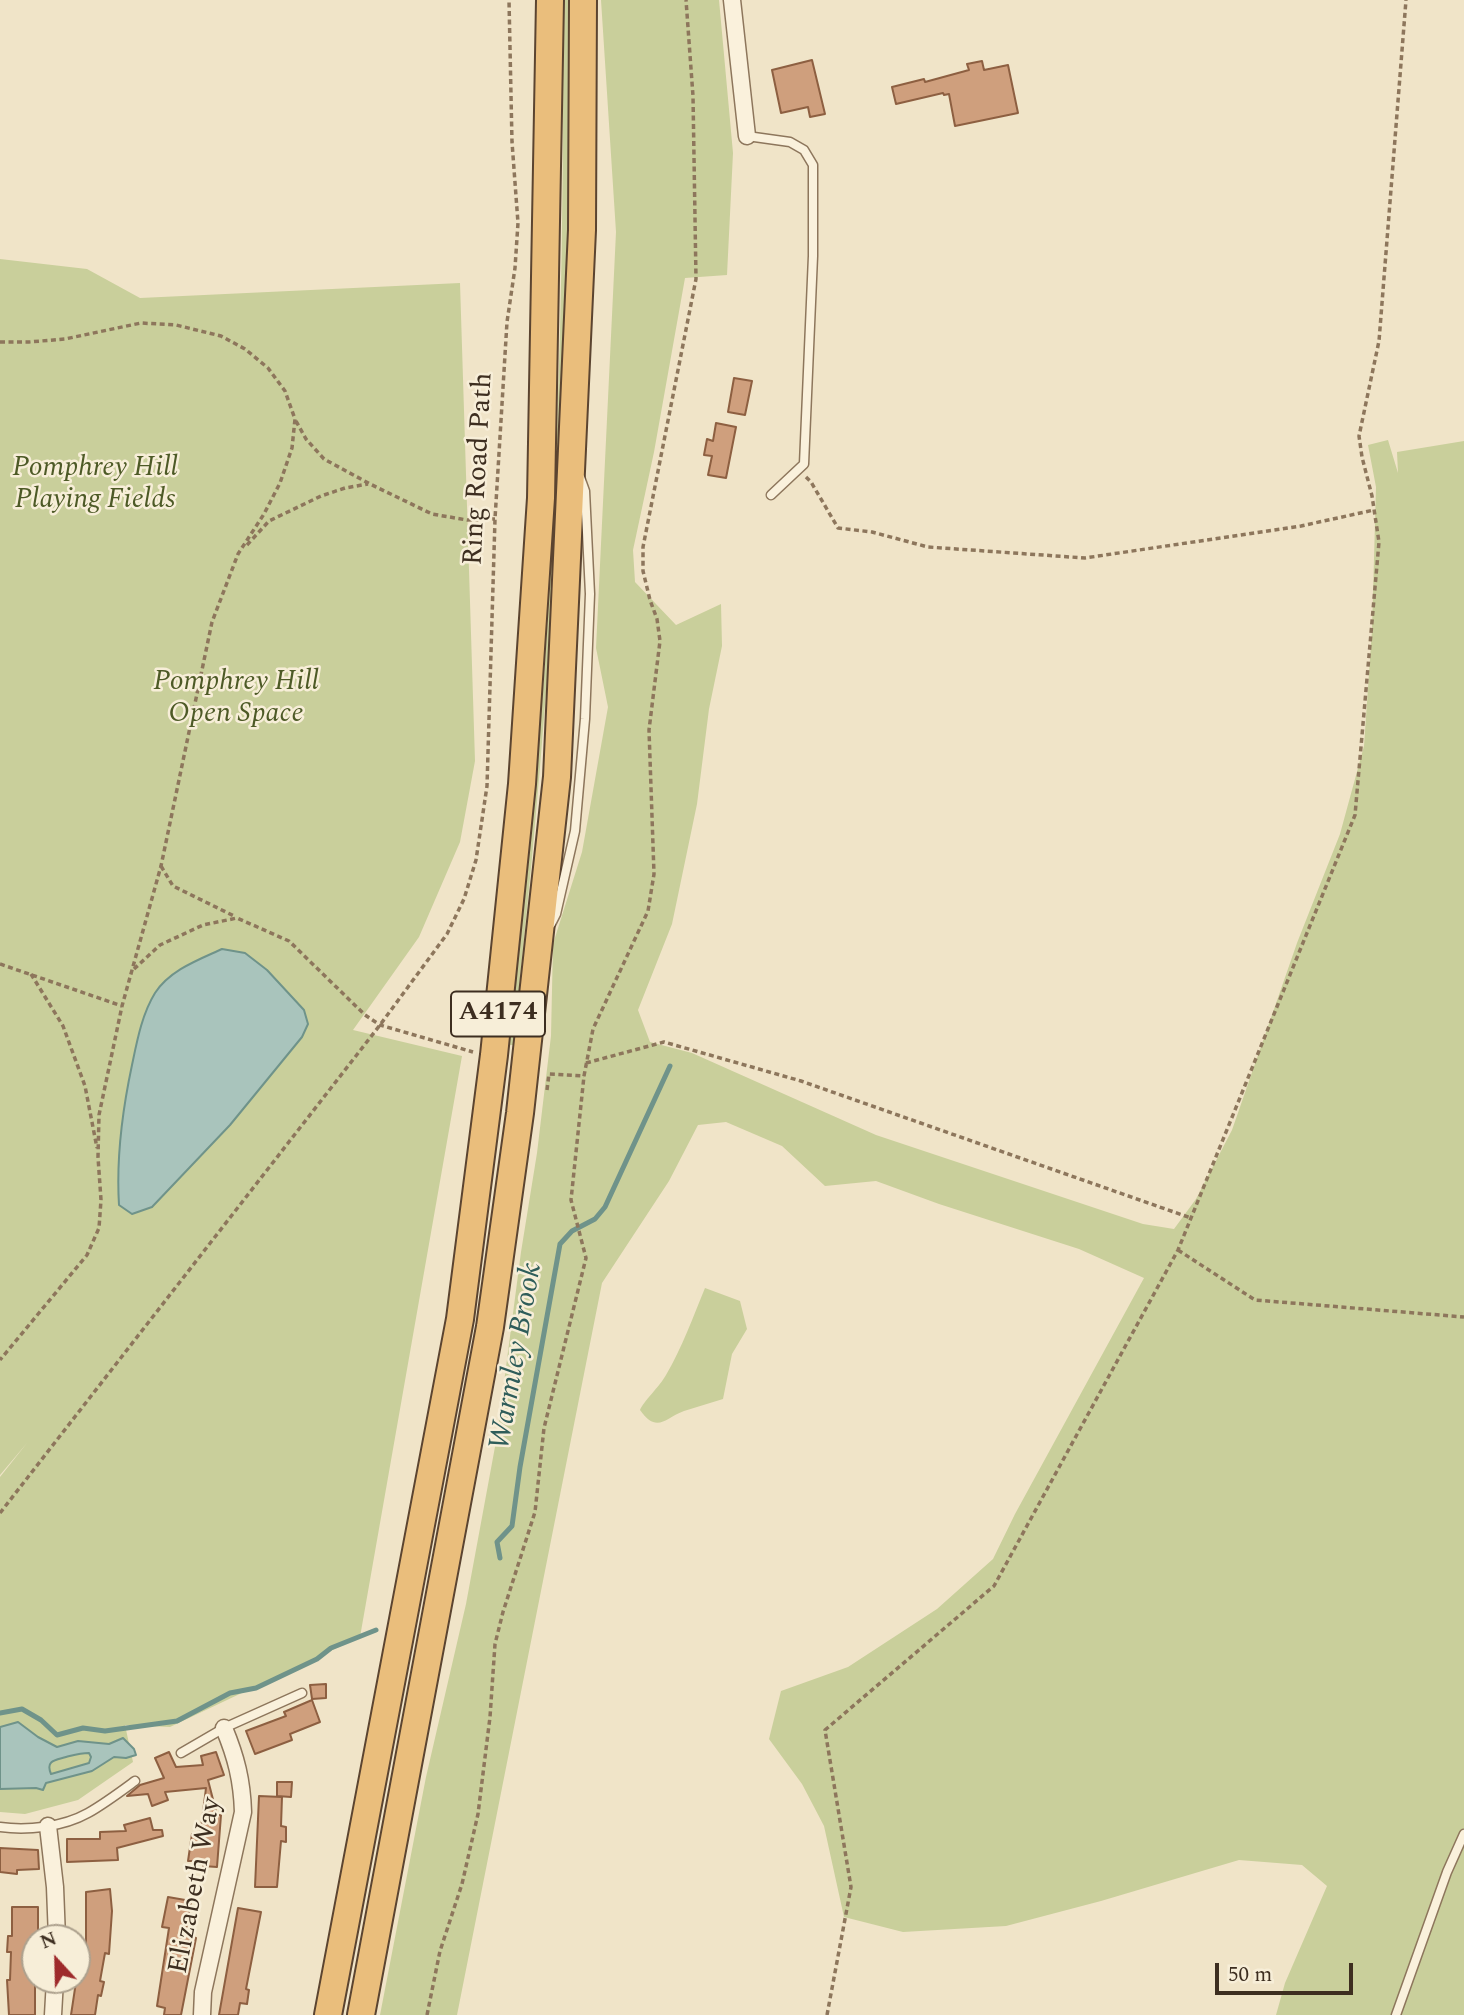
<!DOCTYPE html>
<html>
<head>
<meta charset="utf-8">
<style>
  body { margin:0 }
  #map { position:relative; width:1464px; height:2015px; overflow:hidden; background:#f0e4c8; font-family:Spectral,serif }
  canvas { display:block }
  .north { position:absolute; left:21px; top:1924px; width:70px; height:70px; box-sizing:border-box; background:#f7eed8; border:2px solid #ada18e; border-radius:50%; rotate:338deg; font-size:19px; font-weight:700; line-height:28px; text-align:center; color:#3d2e20 }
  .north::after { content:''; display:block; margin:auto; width:24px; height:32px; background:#9e2a2b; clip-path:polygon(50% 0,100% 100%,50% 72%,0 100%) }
  .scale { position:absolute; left:1215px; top:1963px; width:138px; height:32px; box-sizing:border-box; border:4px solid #3d2e20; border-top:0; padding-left:9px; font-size:21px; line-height:24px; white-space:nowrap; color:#3d2e20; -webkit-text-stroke:5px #f7eed8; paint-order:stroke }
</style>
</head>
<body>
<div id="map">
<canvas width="1464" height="2015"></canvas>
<div class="north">N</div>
<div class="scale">50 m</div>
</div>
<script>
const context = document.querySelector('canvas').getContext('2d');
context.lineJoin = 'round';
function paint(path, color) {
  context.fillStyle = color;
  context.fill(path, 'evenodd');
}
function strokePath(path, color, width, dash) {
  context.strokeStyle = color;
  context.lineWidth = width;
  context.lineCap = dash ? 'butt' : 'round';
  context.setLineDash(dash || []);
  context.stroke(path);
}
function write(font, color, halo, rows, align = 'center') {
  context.font = font + ' Spectral,serif';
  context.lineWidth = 5;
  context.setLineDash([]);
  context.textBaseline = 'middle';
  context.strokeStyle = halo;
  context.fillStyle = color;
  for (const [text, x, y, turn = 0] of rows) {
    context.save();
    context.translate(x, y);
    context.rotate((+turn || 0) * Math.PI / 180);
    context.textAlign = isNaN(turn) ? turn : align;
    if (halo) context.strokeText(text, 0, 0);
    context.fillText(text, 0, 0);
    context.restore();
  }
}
paint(new Path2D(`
  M563 0H569C569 102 571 205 568 307 559 554 540 800 513 1045H506C521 922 534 800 544 676 560 451 564 226 563 0Z
  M601 0H719L733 153 727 275 685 278 654 452 633 550 635 582 676 625 721 604 722 646 709 709 697 804 672 924 638 1010 650 1042 692 1053 876 1135 1143 1224 1174 1229 1196 1199 1232 1130 1297 943 1340 834 1364 746 1372 630 1376 487 1368 445 1388 440 1398 473 1397 452 1464 441V2015H1276L1285 1983 1327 1886 1302 1865 1239 1860 1101 1901 1006 1926 903 1932 844 1917 824 1826 802 1784 769 1739 781 1691 848 1667 937 1609 993 1559 1015 1514 1144 1278 1079 1249 939 1204 876 1181 825 1186 782 1146 726 1122 698 1125 669 1181 602 1283 457 2015H380L426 1777 466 1604 497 1436 521 1252 537 1153 551 1036 553 944 582 852 608 707 596 648 616 232Z
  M0 259 87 269 140 298 460 283 475 761 460 842 419 937 353 1030 462 1056 360 1637 170 1727 125 1725 133 1762 78 1800 25 1814 0 1812V1477L27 1443 0 1475Z
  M705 1288 740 1301 747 1329 732 1354 723 1399C710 1403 697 1407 684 1411 665 1418 657 1434 640 1410 643 1402 660 1386 666 1375 682 1348 693 1317 705 1288Z`), '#c9cf9b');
const water = new Path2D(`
  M222 949 245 953 267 970 304 1010 308 1024 302 1037 230 1125 152 1207 132 1214 119 1205C116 1157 122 1112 132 1065 137 1041 142 1014 155 993 170 970 198 960 222 949Z
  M18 1722 38 1737 57 1747 78 1741 109 1744 123 1738 134 1749 136 1755 126 1758 114 1757 92 1771 46 1783 43 1790 36 1788 0 1789V1727ZM89 1753 91 1757 89 1763 51 1774C45 1760 56 1760 66 1757 74 1755 80 1753 89 1753Z`);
paint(water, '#a9c4bc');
strokePath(water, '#6f938a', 2);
strokePath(new Path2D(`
  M500 1558 497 1542 512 1526 520 1467 560 1244 572 1231 595 1219 605 1207 670 1066
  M0 1713 22 1709 41 1720 57 1735 83 1728 105 1731 177 1721 230 1693 256 1688 317 1659 331 1648 376 1630`), '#6f938a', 5);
const building = new Path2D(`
  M812 60 825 114 810 117 808 107 781 113 772 70Z
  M982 61 984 70 1008 65 1018 113 955 126 949 94 944 95 943 93 896 104 892 87 924 79 925 82 969 70 967 64Z
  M734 378 752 381 745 415 728 412Z
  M716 423 736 427 726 478 708 475 712 456 704 455 707 439 713 441Z
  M326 1684V1698L312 1699 310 1685Z
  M312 1700 320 1722 290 1734 292 1740 255 1754 246 1731 286 1716 284 1712Z
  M169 1752 176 1767 203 1765 201 1756 216 1752 224 1775 208 1780 217 1815H221L217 1867 203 1866V1861H188L192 1834 200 1836 206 1788 165 1792 168 1800 152 1806 148 1794 127 1796 140 1785 164 1778 155 1758Z
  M277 1782H292L291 1797 277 1796Z
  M259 1796 282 1797 281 1826 286 1827V1842L281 1841 277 1887H255Z
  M150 1818 153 1830H162L163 1836 117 1848 118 1860 67 1862V1839H100V1832L126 1831 124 1825Z
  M0 1848 38 1850 39 1869 17 1870V1874L0 1872Z
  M110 1889 112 1911 109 1954 105 1953 100 1981 104 1982 101 1996 98 1995 95 2015H71L81 1949 86 1950V1892Z
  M168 1897 191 1901 185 1935 196 1938 181 2015H164L165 2008 157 2006 169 1928 162 1927Z
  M12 1907H38V1937L35 1936V2015H9L7 1980H10L11 1952H7L8 1936H12Z
  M238 1908 261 1912 246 1989 249 1990 247 2004 240 2003 238 2015H219Z`);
paint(building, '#cf9f7d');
strokePath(building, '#8d5f41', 2);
const service = new Path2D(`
  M747 136 790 142 804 150 813 165V256L804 464 771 495
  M551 924 556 914 575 831 585 719 590 594 585 491 580 477
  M181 1753 224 1728 302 1693
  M0 1827C27 1831 63 1827 88 1813 104 1804 120 1792 135 1781
  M1396 2015 1447 1872 1464 1834`);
const minor = new Path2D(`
  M732 0 747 136
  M48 1826 55 1887 57 1938
  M53 2015 55 1980
  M202 2015 203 1992 243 1812C242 1780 236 1757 224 1728`);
const trunk = new Path2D(`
  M328 2015 460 1319 494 1055 522 784 541 498 550 0
  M361 2015 490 1327 520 1113 557 777 582 230 583 0`);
strokePath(service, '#8d765c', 11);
strokePath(minor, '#8d765c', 19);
strokePath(trunk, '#5b4430', 30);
strokePath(new Path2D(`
  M0 342H29L65 339 141 323 176 325 221 336 245 349 268 368 285 391 295 419 292 448 280 483 264 514 238 554 212 622 161 866 122 1006 99 1115 98 1157 101 1200 99 1228 87 1255 0 1360
  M296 421 306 439 324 459 370 484 432 514 467 520 495 519
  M806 477 811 482 838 528 872 532 928 547 1085 558 1301 526 1374 510
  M247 545 269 521 321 496 345 488 368 484
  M161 866 173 886 236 917
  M0 964 122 1006
  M134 969 160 945 203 925 237 918 289 941 365 1015 380 1025 473 1052
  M31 974 63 1026 85 1086 97 1148
  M586 1063 664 1042 801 1081 1191 1218
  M547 1090 549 1074 584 1076
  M1178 1250 1255 1300 1464 1317
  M0 1513 380 1025 447 934 464 899 476 860 487 786 495 519 507 322 515 268 518 223 512 142 509 0
  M427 2015 440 1951 462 1884 478 1814 490 1717 495 1644 503 1612 535 1512 544 1428 586 1258 571 1200 584 1076 593 1029 648 911 654 874 649 730 660 641 657 619 650 600 643 571V547L696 279 693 96 686 0
  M827 2015 851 1887 825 1730 994 1586 1178 1250 1355 815 1379 542 1372 496 1362 457 1359 436 1379 341 1406 0`), '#8d765c', 3.5, [5, 3.5]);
strokePath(service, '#faf1dc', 8);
strokePath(minor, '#faf1dc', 16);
strokePath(trunk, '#eabe7c', 26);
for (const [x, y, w] of [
  [498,1014,94]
]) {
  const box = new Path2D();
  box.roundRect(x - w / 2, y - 22.5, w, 45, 5);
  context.fillStyle = '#f7eed8';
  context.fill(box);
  strokePath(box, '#3d2e20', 2);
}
write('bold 26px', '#3d2e20', null, [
  ["A4174",498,1014]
]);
write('28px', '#3d2e20', '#f7eed8', [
  ["Ring Road Path",480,469,-87],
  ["Elizabeth Way",197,1886,-79]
]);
write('italic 28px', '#4d5a26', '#f7eed8', [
  ["Pomphrey Hill",95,470],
  ["Playing Fields",95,502],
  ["Pomphrey Hill",236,684],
  ["Open Space",236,716]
]);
write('italic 30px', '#2f5d5a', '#f7eed8', [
  ["Warmley Brook",518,1357,-80]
]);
</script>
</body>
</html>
